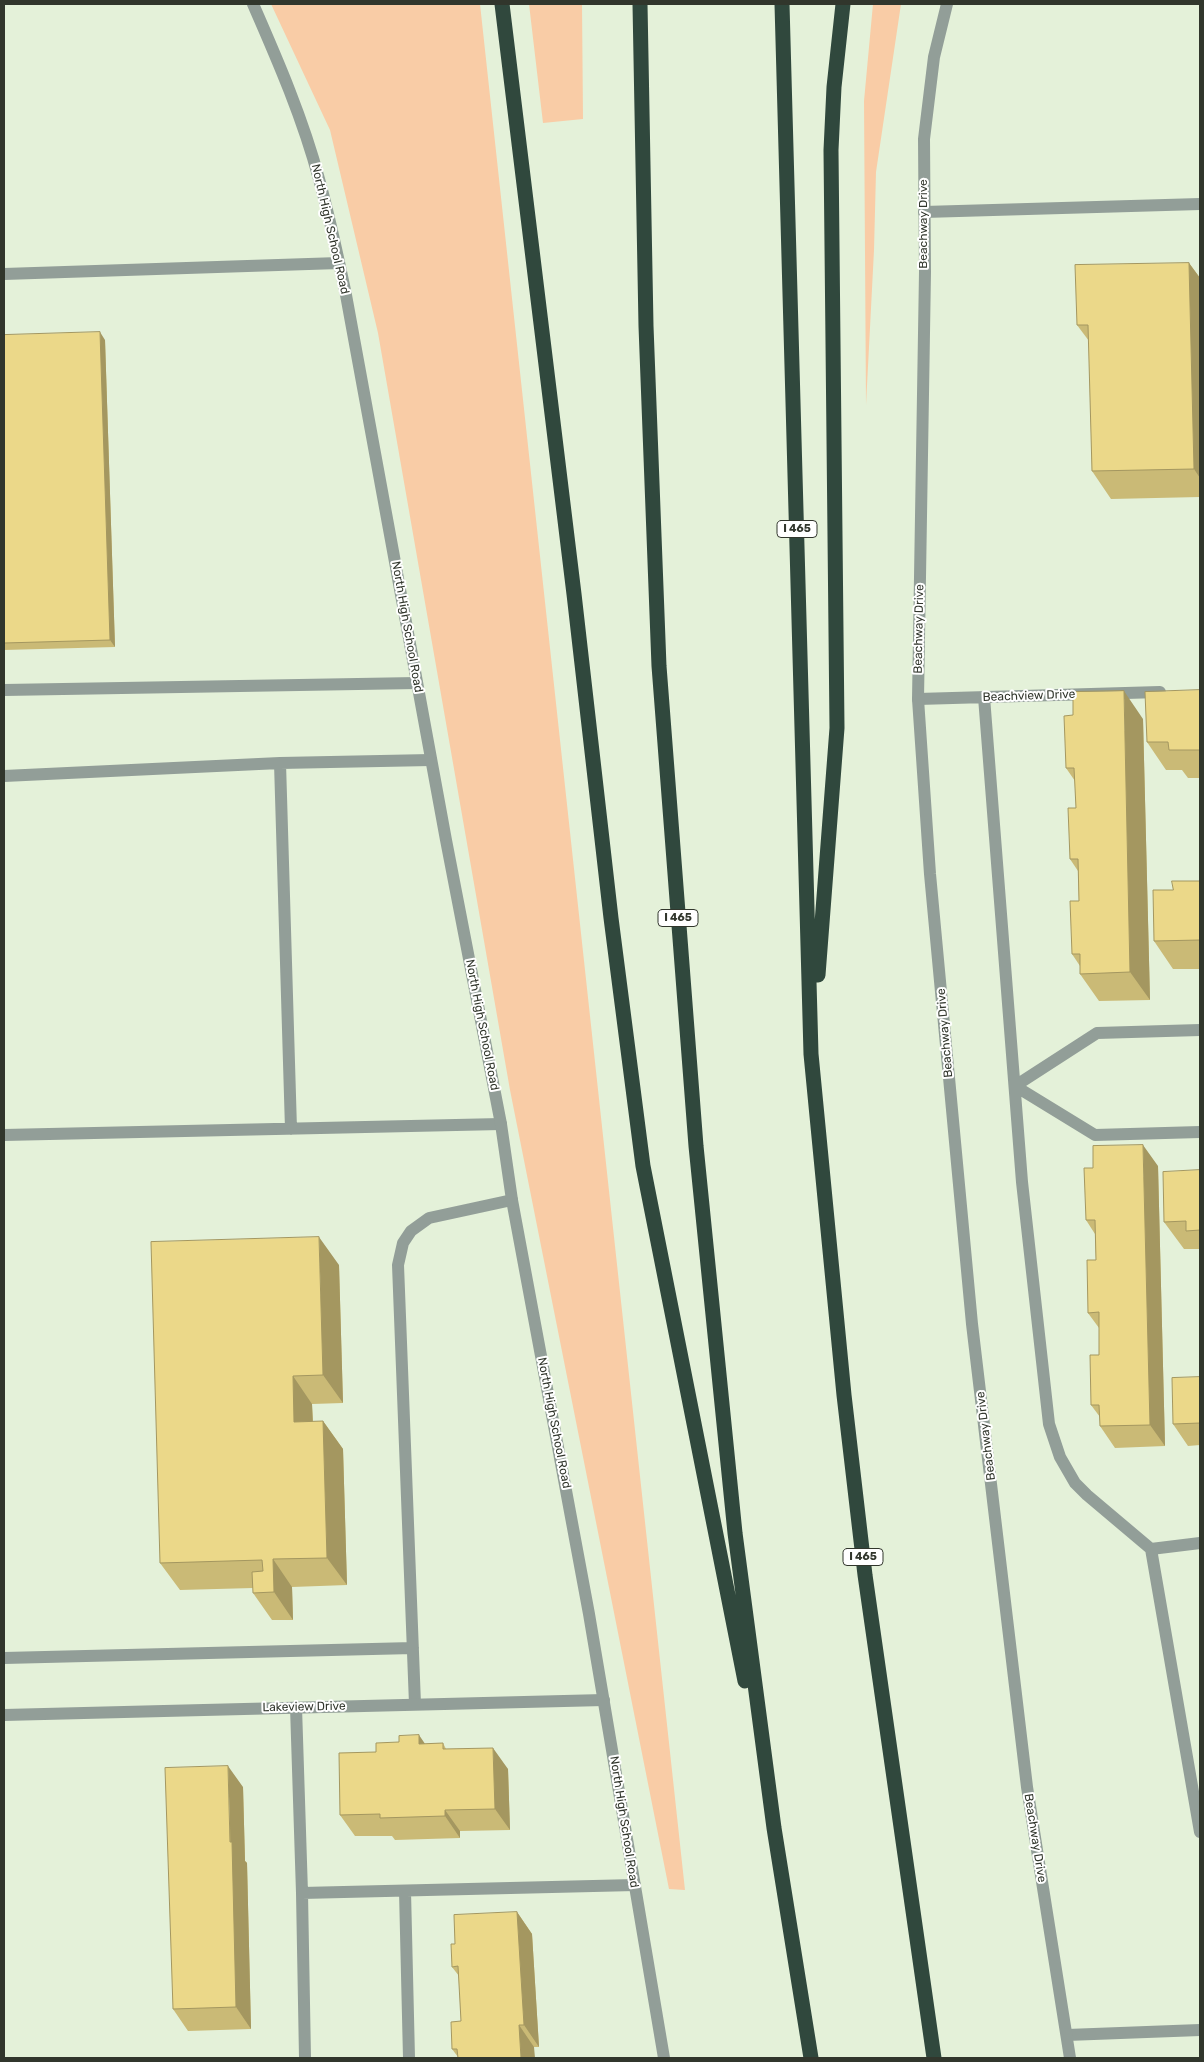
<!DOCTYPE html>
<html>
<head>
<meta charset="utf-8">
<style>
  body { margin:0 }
  #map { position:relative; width:1204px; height:2062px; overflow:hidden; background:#e4f1d9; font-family:Rubik,sans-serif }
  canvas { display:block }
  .frame { position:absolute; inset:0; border:5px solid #31362c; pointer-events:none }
</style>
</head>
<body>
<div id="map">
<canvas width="1204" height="2062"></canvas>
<div class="frame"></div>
</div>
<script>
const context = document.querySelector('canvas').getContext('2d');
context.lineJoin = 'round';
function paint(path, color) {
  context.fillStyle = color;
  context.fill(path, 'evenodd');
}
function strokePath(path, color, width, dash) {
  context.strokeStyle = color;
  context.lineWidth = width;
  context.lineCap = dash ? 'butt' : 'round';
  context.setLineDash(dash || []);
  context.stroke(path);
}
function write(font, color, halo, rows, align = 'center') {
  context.font = font + ' Rubik,sans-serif';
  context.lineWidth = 4;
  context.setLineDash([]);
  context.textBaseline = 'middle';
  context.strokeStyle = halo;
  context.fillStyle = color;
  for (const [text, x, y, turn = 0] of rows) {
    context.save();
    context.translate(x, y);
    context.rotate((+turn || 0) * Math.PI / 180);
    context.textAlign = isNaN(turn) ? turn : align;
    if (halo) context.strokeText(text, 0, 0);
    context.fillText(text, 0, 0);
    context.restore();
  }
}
paint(new Path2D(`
  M271 4H480L685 1890 669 1889 510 1090 378 333 330 130Z
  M529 4H582L583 119 543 123Z
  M873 4H901L876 172 874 250 866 405 864 101Z`), '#f9cca6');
strokePath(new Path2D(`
  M924 212 1200 204
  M4 274 339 263
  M4 690 417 683
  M280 763 291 1129
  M4 776 280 763 431 760
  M4 1135 501 1124
  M4 1658 413 1648
  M415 1704 398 1265 403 1243 411 1231 429 1218 512 1200
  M296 1707 302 1893 635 1885
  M405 1891 409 2058
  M302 1893 305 2058`), '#929e98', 12);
strokePath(new Path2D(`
  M984 697 1022 1182 1049 1424 1060 1457 1075 1483 1087 1495 1151 1549 1200 1832
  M918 699 1160 692
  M1200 1030 1097 1033 1015 1086 1095 1135 1200 1132
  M1151 1549 1200 1543
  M4 1715 604 1700
  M1067 2035 1200 2030`), '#929e98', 12);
strokePath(new Path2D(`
  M253 4C278 61 303 119 319 179 330 218 338 257 346 295L446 840 501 1124 512 1200 589 1614 664 2058
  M947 4 934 57 924 139 925 272 918 699 930 874 972 1324 1027 1787 1070 2058`), '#929e98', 12);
strokePath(new Path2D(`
  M502 4 574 594 611 918 643 1166 745 1681
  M640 4 646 326 659 666 696 1146 735 1533 774 1828 811 2058
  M782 4 811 1054 844 1395 865 1575 934 2058
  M818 975 837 728 831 150 834 87 843 4`), '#30483d', 15);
paint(new Path2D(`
  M1189 263 1200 278V497L1111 499 1092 471 1089 341 1077 325Z
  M4 335 105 340 115 647 4 650Z
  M1200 690V778H1188L1182 770H1166L1147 742Z
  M1143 719 1150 1000 1099 1001 1080 974V966L1072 954 1079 901 1078 871 1070 859 1076 808 1075 781 1066 768Z
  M1200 881V969H1173L1154 941 1173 890Z
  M1158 1166 1165 1446 1115 1448 1100 1426V1417L1091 1405 1099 1355V1328L1088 1313 1096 1260 1095 1234 1086 1220Z
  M1200 1170V1251L1199 1249H1184L1164 1222Z
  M339 1265 343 1403 312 1404 313 1422 323 1421 343 1449 347 1585 292 1587 293 1620H272L253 1593V1588L180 1590 160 1563Z
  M1200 1377V1445L1188 1446 1173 1424Z
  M443 1743 446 1749 508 1769 510 1830 460 1831V1838L395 1840 392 1836H355L340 1815 376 1752 425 1744Z
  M243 1787 245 1861 247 1863 251 2029 188 2031 173 2009Z
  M517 1912 532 1934 539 2047H534L458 2057 452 2049 461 2021 459 1976 452 1967 455 1944Z`), '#caba76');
paint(new Path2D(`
  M1189 263 1200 278V478L1194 469Z
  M100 332 105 340 115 647 110 640Z
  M1124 691 1143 719 1150 1000 1130 972Z
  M1143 1145 1158 1166 1165 1446 1150 1425Z
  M319 1237 339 1265 343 1403 323 1375Z
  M293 1376 312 1404 314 1450 294 1422Z
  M323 1421 343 1449 347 1585 327 1558Z
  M273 1559 292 1587 293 1620 274 1592Z
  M419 1735 434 1757 419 1744Z
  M493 1748 508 1769 510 1830 495 1809Z
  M228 1766 243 1787 245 1861 247 1863 251 2029 236 2007Z
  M445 1810 460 1831V1838L445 1816Z
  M517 1912 532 1934 539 2047 524 2025Z
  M519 2025 534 2047 535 2058H521Z`), '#a49760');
const building = new Path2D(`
  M1189 263 1194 469 1092 471 1088 325H1077L1075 265Z
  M100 332 110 640 4 643V335Z
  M1200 690V750H1169L1168 742H1147L1145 692Z
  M1124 691 1130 972 1080 974V954H1072L1070 901H1079L1078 859H1070L1068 808H1076L1074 768H1066L1064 716 1073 715V692Z
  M1172 881H1200V940L1154 941 1153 890H1173Z
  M1143 1145 1150 1425 1100 1426 1099 1405H1091L1090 1355H1099V1312L1088 1313 1087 1260H1096L1095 1220H1086L1084 1168H1093V1146Z
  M1200 1170V1230L1186 1231V1221L1164 1222 1163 1172Z
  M319 1237 323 1375 293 1376 294 1422 323 1421 327 1558 273 1559 274 1592 253 1593 252 1572 263 1571 262 1560 160 1563 151 1242Z
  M1200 1377V1423L1173 1424 1172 1378Z
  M419 1735V1744L443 1743V1749L493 1748 495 1809 445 1810V1816L380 1818V1814L340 1815 339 1753 376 1752V1743L399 1742V1736Z
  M228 1766 230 1842H232L236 2007 173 2009 165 1768Z
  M517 1912 524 2025H519L521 2058H458L457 2049H452L451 2022 461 2021 458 1966 452 1967 451 1944H455L454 1915Z`);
paint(building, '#ebd889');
strokePath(building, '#a49760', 1);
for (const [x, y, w] of [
  [797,529,40],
  [678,918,40],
  [863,1557,40]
]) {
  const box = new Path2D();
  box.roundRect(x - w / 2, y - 8.5, w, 17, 4);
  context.fillStyle = '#fff';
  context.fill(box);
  strokePath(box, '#31362c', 1);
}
write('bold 11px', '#31362c', null, [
  ["I 465",797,529],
  ["I 465",678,918],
  ["I 465",863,1557]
]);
write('12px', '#31362c', '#fff', [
  ["Beachway Drive",924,224,-90],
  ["North High School Road",330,229,77],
  ["North High School Road",407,627,80],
  ["Beachway Drive",919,629,-89],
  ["Beachview Drive",1029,696,-2],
  ["North High School Road",482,1025,79],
  ["Beachway Drive",945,1033,-95],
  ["North High School Road",554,1423,79],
  ["Beachway Drive",986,1436,-97],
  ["Lakeview Drive",304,1707,-1],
  ["North High School Road",624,1822,81],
  ["Beachway Drive",1035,1838,81]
]);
</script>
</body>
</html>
